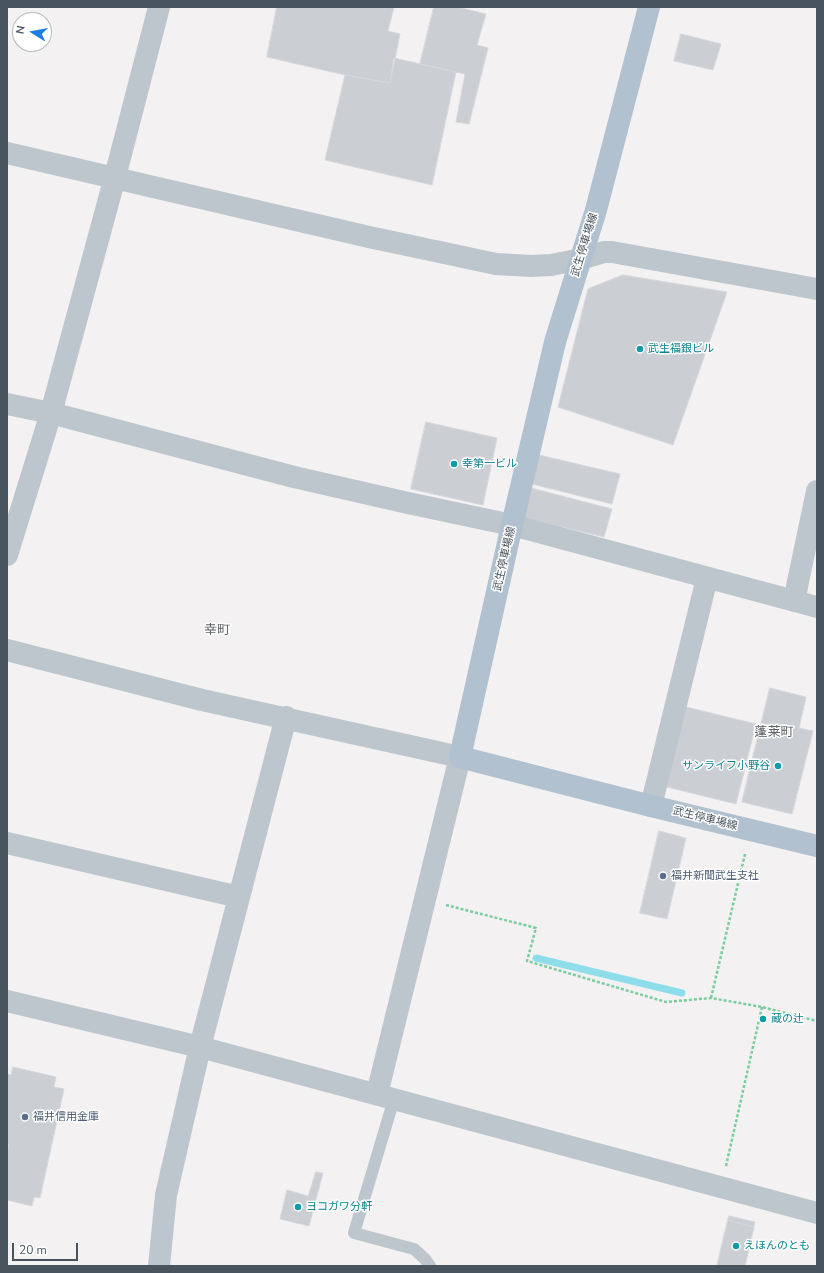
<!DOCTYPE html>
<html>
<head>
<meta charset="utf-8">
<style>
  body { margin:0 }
  #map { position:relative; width:824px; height:1273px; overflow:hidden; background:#f3f1f1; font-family:"Nunito Sans",sans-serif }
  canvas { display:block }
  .frame { position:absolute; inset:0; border:8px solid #49555e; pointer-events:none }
  .north { position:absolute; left:12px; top:12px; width:40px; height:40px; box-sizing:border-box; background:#fff; border:1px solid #b6bbbf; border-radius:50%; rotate:281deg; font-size:11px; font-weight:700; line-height:16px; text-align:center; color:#49555e }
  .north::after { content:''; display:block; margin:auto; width:14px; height:18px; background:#1c7de2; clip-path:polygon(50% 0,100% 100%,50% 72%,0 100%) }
  .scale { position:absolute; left:12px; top:1243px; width:66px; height:18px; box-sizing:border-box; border:2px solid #49555e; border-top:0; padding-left:5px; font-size:12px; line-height:14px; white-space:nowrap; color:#49555e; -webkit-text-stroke:3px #fff; paint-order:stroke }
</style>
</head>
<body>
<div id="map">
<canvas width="824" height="1273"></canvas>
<div class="frame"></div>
<div class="north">N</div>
<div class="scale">20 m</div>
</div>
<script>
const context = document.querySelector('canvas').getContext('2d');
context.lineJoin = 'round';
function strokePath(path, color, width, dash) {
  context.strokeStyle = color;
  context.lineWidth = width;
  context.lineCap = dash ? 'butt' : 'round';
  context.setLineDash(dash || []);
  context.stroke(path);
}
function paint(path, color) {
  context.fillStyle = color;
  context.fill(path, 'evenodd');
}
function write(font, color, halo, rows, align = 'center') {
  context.font = font + ' "Nunito Sans","Noto Sans JP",sans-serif';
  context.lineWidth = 3;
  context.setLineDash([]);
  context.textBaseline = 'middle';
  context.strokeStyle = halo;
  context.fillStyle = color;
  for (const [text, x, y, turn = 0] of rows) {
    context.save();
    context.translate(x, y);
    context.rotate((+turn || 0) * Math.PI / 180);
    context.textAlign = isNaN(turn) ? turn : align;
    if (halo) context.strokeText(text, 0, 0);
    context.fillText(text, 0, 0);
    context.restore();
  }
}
strokePath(new Path2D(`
  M536 958 682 993`), '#8eddeb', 7);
const building = new Path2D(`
  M277 7H394L388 31 400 34 390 83 345 75 267 57Z
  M434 7H457L486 14 477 45 488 48 469 124 456 122 465 74 420 64Z
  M681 34 721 44 713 70 674 61Z
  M394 58 456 72 432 185 325 160 345 75 390 83Z
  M623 275 727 292 673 445 558 407 588 289Z
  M426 422 497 438 483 505 411 489Z
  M539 455 620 474 612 504 532 484Z
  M531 488 612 509 604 537 524 518Z
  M770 688 806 697 799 728 813 731 792 814 742 802Z
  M682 706 756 724 736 804 663 786Z
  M659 831 686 838 667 919 640 913Z
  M13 1067 56 1077 54 1087 64 1089 40 1198 34 1197 32 1206 7 1200V1155L9 1145 7 1144V1074L11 1075Z
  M316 1172 323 1173 309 1226 280 1219 287 1190 308 1196Z
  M729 1216 755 1222 754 1227 728 1220Z
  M728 1220 754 1227 745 1266H717Z`);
paint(building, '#cbced3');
strokePath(building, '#d5d7dc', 1);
strokePath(new Path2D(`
  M446 905 536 928 527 961 666 1002 711 998 762 1007 817 1021
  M711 998 745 854
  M726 1166 762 1007`), '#79cd9f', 2.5, [3, 2]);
strokePath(new Path2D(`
  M394 1099 354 1233 414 1249 425 1259 430 1266`), '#bdc6cd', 12);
strokePath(new Path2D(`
  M7 153 369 237 496 264 531 266 551 265 581 259 604 252H612L817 289
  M7 404 51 413 294 477 408 503 512 525 817 607
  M7 555 51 413 115 177 159 7
  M794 601 817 491
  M7 650 202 700 460 757 377 1094
  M651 806 707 578
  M7 843 239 897
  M7 1001 200 1047 817 1213
  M159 1266 166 1195 200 1047 286 717`), '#bdc6cd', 22);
strokePath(new Path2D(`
  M649 7 596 210 555 342 512 525 460 757 651 806 817 846`), '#b1c1cf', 22);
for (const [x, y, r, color] of [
  [640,349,4,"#0f9aa8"],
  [454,464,4,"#0f9aa8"],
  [778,766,4,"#0f9aa8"],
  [663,876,4,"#5c6f8a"],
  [763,1019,4,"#0f9aa8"],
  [25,1117,4,"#5c6f8a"],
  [298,1207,4,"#0f9aa8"],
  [736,1246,4,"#0f9aa8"]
]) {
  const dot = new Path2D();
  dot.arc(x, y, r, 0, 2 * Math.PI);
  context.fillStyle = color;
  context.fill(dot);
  strokePath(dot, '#fff', 1.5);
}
write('11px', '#49555e', '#fff', [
  ["武生停車場線",585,245,-73],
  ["武生停車場線",505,559,-77],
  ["武生停車場線",705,819,14]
]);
write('11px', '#0d838f', '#fff', [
  ["武生福銀ビル",648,349],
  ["幸第一ビル",462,464],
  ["サンライフ小野谷",770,766,"right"],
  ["蔵の辻",771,1019],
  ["ヨコガワ分軒",306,1207],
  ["えほんのとも",744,1246]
], 'left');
write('11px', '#4e5e75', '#fff', [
  ["福井新聞武生支社",671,876],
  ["福井信用金庫",33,1117]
], 'left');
write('13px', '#5d6166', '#fff', [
  ["幸町",217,631],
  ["蓬莱町",774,733]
]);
</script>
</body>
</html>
